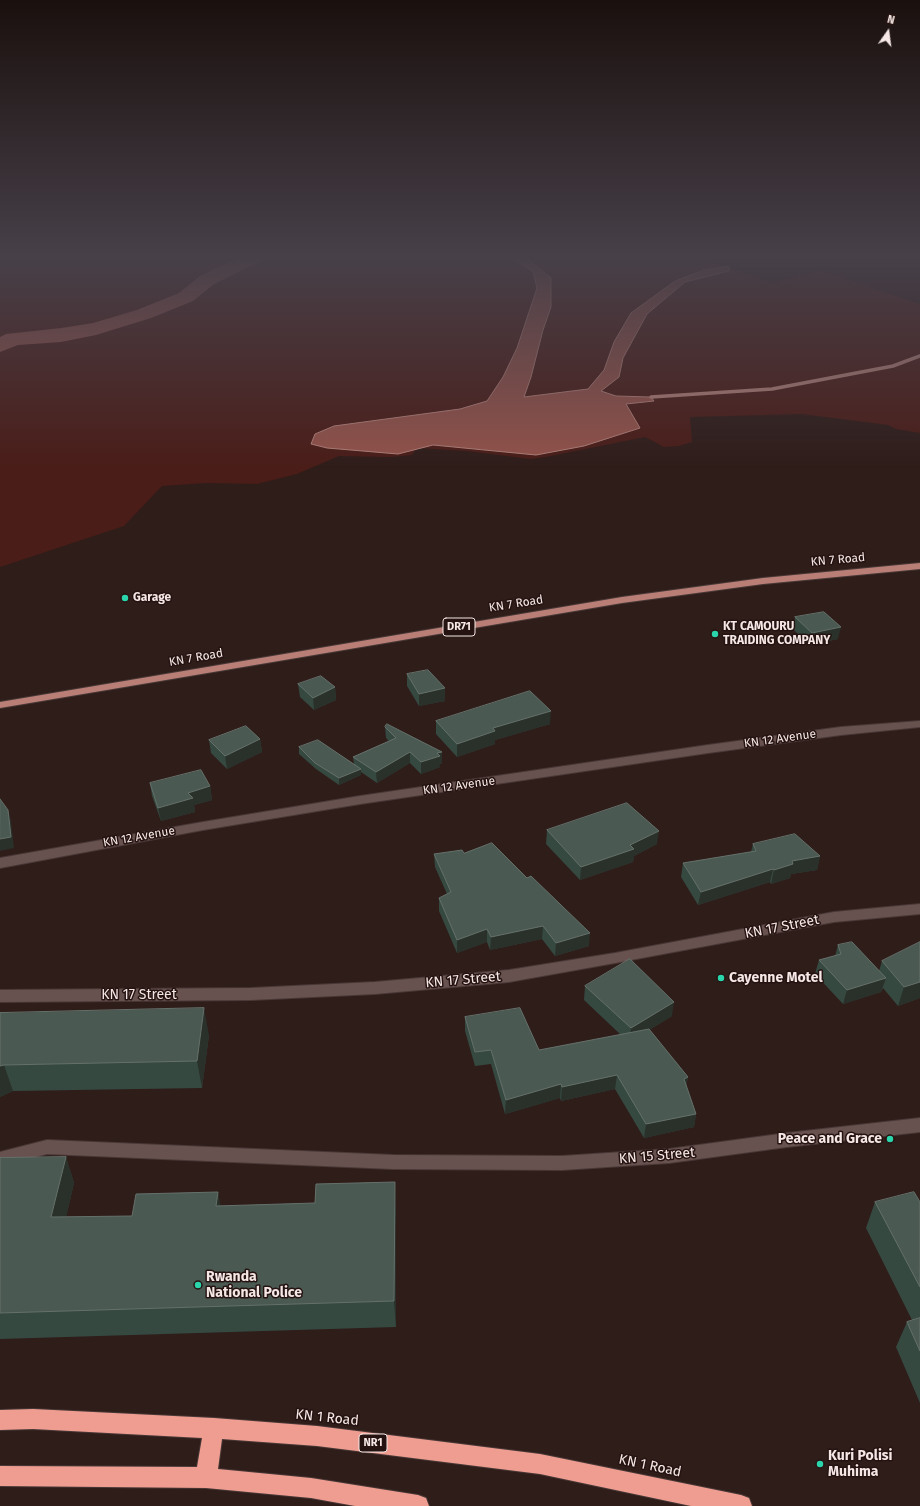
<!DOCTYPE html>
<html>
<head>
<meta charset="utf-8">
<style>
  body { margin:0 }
  #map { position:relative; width:920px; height:1506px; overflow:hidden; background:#2f1d1a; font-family:"Fira Sans",sans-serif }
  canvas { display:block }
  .north { position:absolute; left:868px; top:12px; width:40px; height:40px; -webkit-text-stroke:3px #251311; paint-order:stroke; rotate:14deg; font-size:11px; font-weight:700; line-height:16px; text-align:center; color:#f5e7e5 }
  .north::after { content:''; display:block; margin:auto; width:14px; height:18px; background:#f5e7e5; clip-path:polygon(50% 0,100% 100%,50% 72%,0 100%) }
</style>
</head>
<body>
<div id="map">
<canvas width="920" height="1506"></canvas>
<div class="north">N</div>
</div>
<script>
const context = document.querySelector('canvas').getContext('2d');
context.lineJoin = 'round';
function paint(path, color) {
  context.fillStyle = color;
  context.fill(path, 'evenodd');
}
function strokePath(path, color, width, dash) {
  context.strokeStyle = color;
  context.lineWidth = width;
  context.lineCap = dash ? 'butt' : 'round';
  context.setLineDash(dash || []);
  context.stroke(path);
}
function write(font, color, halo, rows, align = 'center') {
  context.font = font + ' "Fira Sans",sans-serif';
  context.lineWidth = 3;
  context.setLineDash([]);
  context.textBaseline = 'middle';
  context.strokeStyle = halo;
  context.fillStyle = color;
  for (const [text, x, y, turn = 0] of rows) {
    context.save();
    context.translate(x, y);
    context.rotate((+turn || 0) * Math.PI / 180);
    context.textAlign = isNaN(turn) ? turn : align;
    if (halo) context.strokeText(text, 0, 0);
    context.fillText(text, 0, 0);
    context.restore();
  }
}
paint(new Path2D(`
  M0 258H630L637 262 701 258 773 283 822 271 920 304V433L896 429 888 425 802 414 690 417 692 442 679 446 664 447 645 437 551 456 531 459 466 451 417 448 412 455 391 457 339 456 297 474 257 484 206 483 162 486 124 526 0 567Z`), '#4a1d18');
const water = new Path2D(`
  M512 258H527L551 278V307L543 330 531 377 524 397 588 389 604 370 614 342 631 313 675 281 704 270 729 266V271L685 282 647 314 623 358 619 377 601 391 616 396 651 397 654 401 626 404 640 428 584 446 536 455 433 445 398 454 327 448 311 444 315 434 334 426 460 409 487 401 503 377 517 348 537 288 533 272Z`);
paint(water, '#92524a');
strokePath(water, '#b07f78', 1);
strokePath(new Path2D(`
  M651 397 772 389 893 366 920 356`), '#b07f78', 3.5);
paint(new Path2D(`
  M238 258H261L259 262 214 284 193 301 151 318 96 335 61 342 18 345 0 352V337L6 334 61 328 93 323 137 310 179 293 200 276Z`), '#92524a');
const minor = new Path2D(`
  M920 721V727L841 735 708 753 360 804 203 830 0 868V858L203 822 360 796 708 745 841 727Z
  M920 904V914L834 922 615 963 509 982 375 994 251 1000 0 1002V990L251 988 375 982 509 970 615 953 834 912Z
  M920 1118V1132L787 1147 669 1163 562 1170 393 1169 47 1154 0 1166V1152L47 1140 393 1155 562 1156 669 1149 787 1133Z`);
const major = new Path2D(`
  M920 563V569L763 584 622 603 0 708V702L622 597 763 578Z`);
const highway = new Path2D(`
  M33 1409 214 1418 317 1426 540 1454 741 1495 749 1498 752 1506H691L540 1474 317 1446 222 1439 218 1469 311 1478 418 1495 426 1498 429 1506H355L311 1498 206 1488 0 1486V1466L197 1467 202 1438 33 1429 0 1430V1410Z`);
strokePath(minor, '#483836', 2);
strokePath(major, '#483836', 2);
strokePath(highway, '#483836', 2);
paint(minor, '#68524f');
paint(major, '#b97f77');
paint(highway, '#ef9d91');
paint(new Path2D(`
  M795 617 838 639 809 645 793 629Z
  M407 674 445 688V701L419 706 407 686Z
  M298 684 335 687 336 700 314 710 300 697Z
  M436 721 550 724 495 740V744L457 757 436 734Z
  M385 727 442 752V763L440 764V767L421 774 410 763 377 783 361 772V775L339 785 316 769 299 754V747L354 764 353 757 389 741 386 738Z
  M260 739 262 752 227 769 211 753 209 740Z
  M150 783 210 786 212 800 194 805 195 812 161 821 152 796Z
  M547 830 657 844 634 856 633 862 580 880 546 844Z
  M753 844 820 856 817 870 791 874 790 878 771 884 770 882 698 905 681 877 683 863 751 852Z
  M464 853 589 946 555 956 542 939 490 950 487 942 457 953 439 911V898L447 894 435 867 434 854Z
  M920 942V998L898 1006 883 988 881 992 843 1004 815 974 819 960 835 956 838 945 879 971 882 961Z
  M585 986 672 1016 649 1030 688 1077 686 1086 696 1114 694 1127 644 1138 615 1089 561 1101 560 1098 505 1114 491 1064 475 1066 465 1031V1017L539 1050 621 1035 584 1000Z
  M0 1013 209 1035 202 1088 13 1091 0 1097Z
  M66 1157 74 1183 66 1217 132 1216 221 1206 396 1208V1327L0 1339V1158Z
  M875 1202H920V1403L896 1347 907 1322 912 1320 866 1228Z`), '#354941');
paint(new Path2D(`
  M841 627 838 639 809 645 812 633Z
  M335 687 336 700 314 710 313 698Z
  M445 688V701L419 706V694Z
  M551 711 550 724 495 740V744L457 757V744L493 728Z
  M260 739 262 752 227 769 225 756Z
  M410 752V763L377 783 376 772Z
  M442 752V763L440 764V767L421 774V762L437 753Z
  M361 769V775L339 785V778Z
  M210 786 212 800 194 805 195 812 161 821 158 808 188 793Z
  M8 810 11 821 14 848 0 851V839Z
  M659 831 657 844 634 856 633 862 580 880 581 867 630 845Z
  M820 856 817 870 791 874 790 878 771 884 774 870 792 861Z
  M773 869 770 882 698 905 701 892Z
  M543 926 542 939 490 950 491 937Z
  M487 929V942L457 953V940Z
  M590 933 589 946 555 956 556 943Z
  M886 978 881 992 843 1004 847 990Z
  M920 982V998L898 1006 904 987Z
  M674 1002 672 1016 629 1042 631 1028Z
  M204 1008 209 1035 202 1088 197 1061Z
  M4 1065 13 1091 0 1097V1066Z
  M617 1075 615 1089 561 1101 562 1087Z
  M688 1077 685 1091 684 1079Z
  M561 1084 560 1098 505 1114 506 1100Z
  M696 1114 694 1127 644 1138 646 1124Z
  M66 1157 74 1183 60 1244 51 1217Z
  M395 1182 396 1208V1327L394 1301Z
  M218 1192 223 1218 216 1206Z`), '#2a302a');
const building = new Path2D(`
  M824 612 841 627 812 633 795 617Z
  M428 670 445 688 419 694 407 674Z
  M321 676 335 687 313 698 298 684Z
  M530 691 551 711 493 728 495 731 457 744 436 721Z
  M387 724 442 752 437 753 440 756 421 762 410 752 376 772 353 757 396 738 385 727Z
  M246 726 260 739 225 756 209 740Z
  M318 740 361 769 339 778 315 763 299 747Z
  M201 770 210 786 188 793 193 798 158 808 150 783Z
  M0 799 8 810 11 837 0 839Z
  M627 803 659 831 630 845 634 849 581 867 547 830Z
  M795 834 820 856 792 861 793 864 774 870 773 869 701 892 683 863 756 851 753 844Z
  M492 843 527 878 531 876 590 933 556 943 543 926 491 937 487 929 457 940 439 898 451 892 434 854 462 850 464 853Z
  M852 942 886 978 847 990 819 960 841 954 838 945Z
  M920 942V982L904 987 882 961Z
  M630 959 674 1002 631 1028 585 986Z
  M204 1008 197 1061 4 1065 0 1066V1013Z
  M520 1008 539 1050 649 1029 688 1077 684 1079 696 1114 646 1124 617 1075 562 1087 561 1084 506 1100 491 1050 475 1052 465 1017Z
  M66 1157 51 1217 132 1216 136 1194 218 1192 216 1206 315 1203 316 1184 395 1182 394 1301 0 1313V1158Z
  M914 1192 920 1202V1287L875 1202Z
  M920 1318V1351L907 1322Z`);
paint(building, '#4a5a53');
strokePath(building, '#65706a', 1);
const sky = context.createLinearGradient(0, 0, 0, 468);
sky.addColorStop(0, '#1a100e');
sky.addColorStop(0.55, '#474049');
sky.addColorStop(1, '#47404900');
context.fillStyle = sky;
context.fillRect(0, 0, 920, 468);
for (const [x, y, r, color] of [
  [125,598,4,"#2ad5ac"],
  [715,634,4,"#2ad5ac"],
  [721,978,4,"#2ad5ac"],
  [890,1139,4,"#2ad5ac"],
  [198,1285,4,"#2ad5ac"],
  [820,1464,4,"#2ad5ac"]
]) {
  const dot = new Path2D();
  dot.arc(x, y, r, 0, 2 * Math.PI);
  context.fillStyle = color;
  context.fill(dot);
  strokePath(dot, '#251311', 1.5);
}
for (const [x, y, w] of [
  [459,627,32],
  [373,1443,28]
]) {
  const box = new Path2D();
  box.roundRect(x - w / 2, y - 9, w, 18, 3);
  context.fillStyle = '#251311';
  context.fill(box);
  strokePath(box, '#f5e7e5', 1);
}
write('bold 11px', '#f5e7e5', null, [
  ["DR71",459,627],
  ["NR1",373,1443]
]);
write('12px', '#f5e7e5', '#251311', [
  ["KN 7 Road",838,560,-5],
  ["KN 7 Road",516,604,-9],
  ["KN 7 Road",196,658,-10],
  ["KN 12 Avenue",780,739,-8],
  ["KN 12 Avenue",459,786,-8],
  ["KN 12 Avenue",139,837,-10]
]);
write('bold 12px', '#f5e7e5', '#251311', [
  ["Garage",133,598],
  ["KT CAMOURU",723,627],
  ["TRAIDING COMPANY",723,641]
], 'left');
write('14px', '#f5e7e5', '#251311', [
  ["KN 17 Street",782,927,-11],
  ["KN 17 Street",463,980,-5],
  ["KN 17 Street",139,995],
  ["KN 15 Street",657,1156,-5],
  ["KN 1 Road",327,1418,6],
  ["KN 1 Road",650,1466,12]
]);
write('bold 14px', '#f5e7e5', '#251311', [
  ["Cayenne Motel",729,978],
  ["Peace and Grace",882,1139,"right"],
  ["Rwanda",206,1277],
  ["National Police",206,1293],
  ["Kuri Polisi",828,1456],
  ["Muhima",828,1472]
], 'left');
</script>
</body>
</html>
